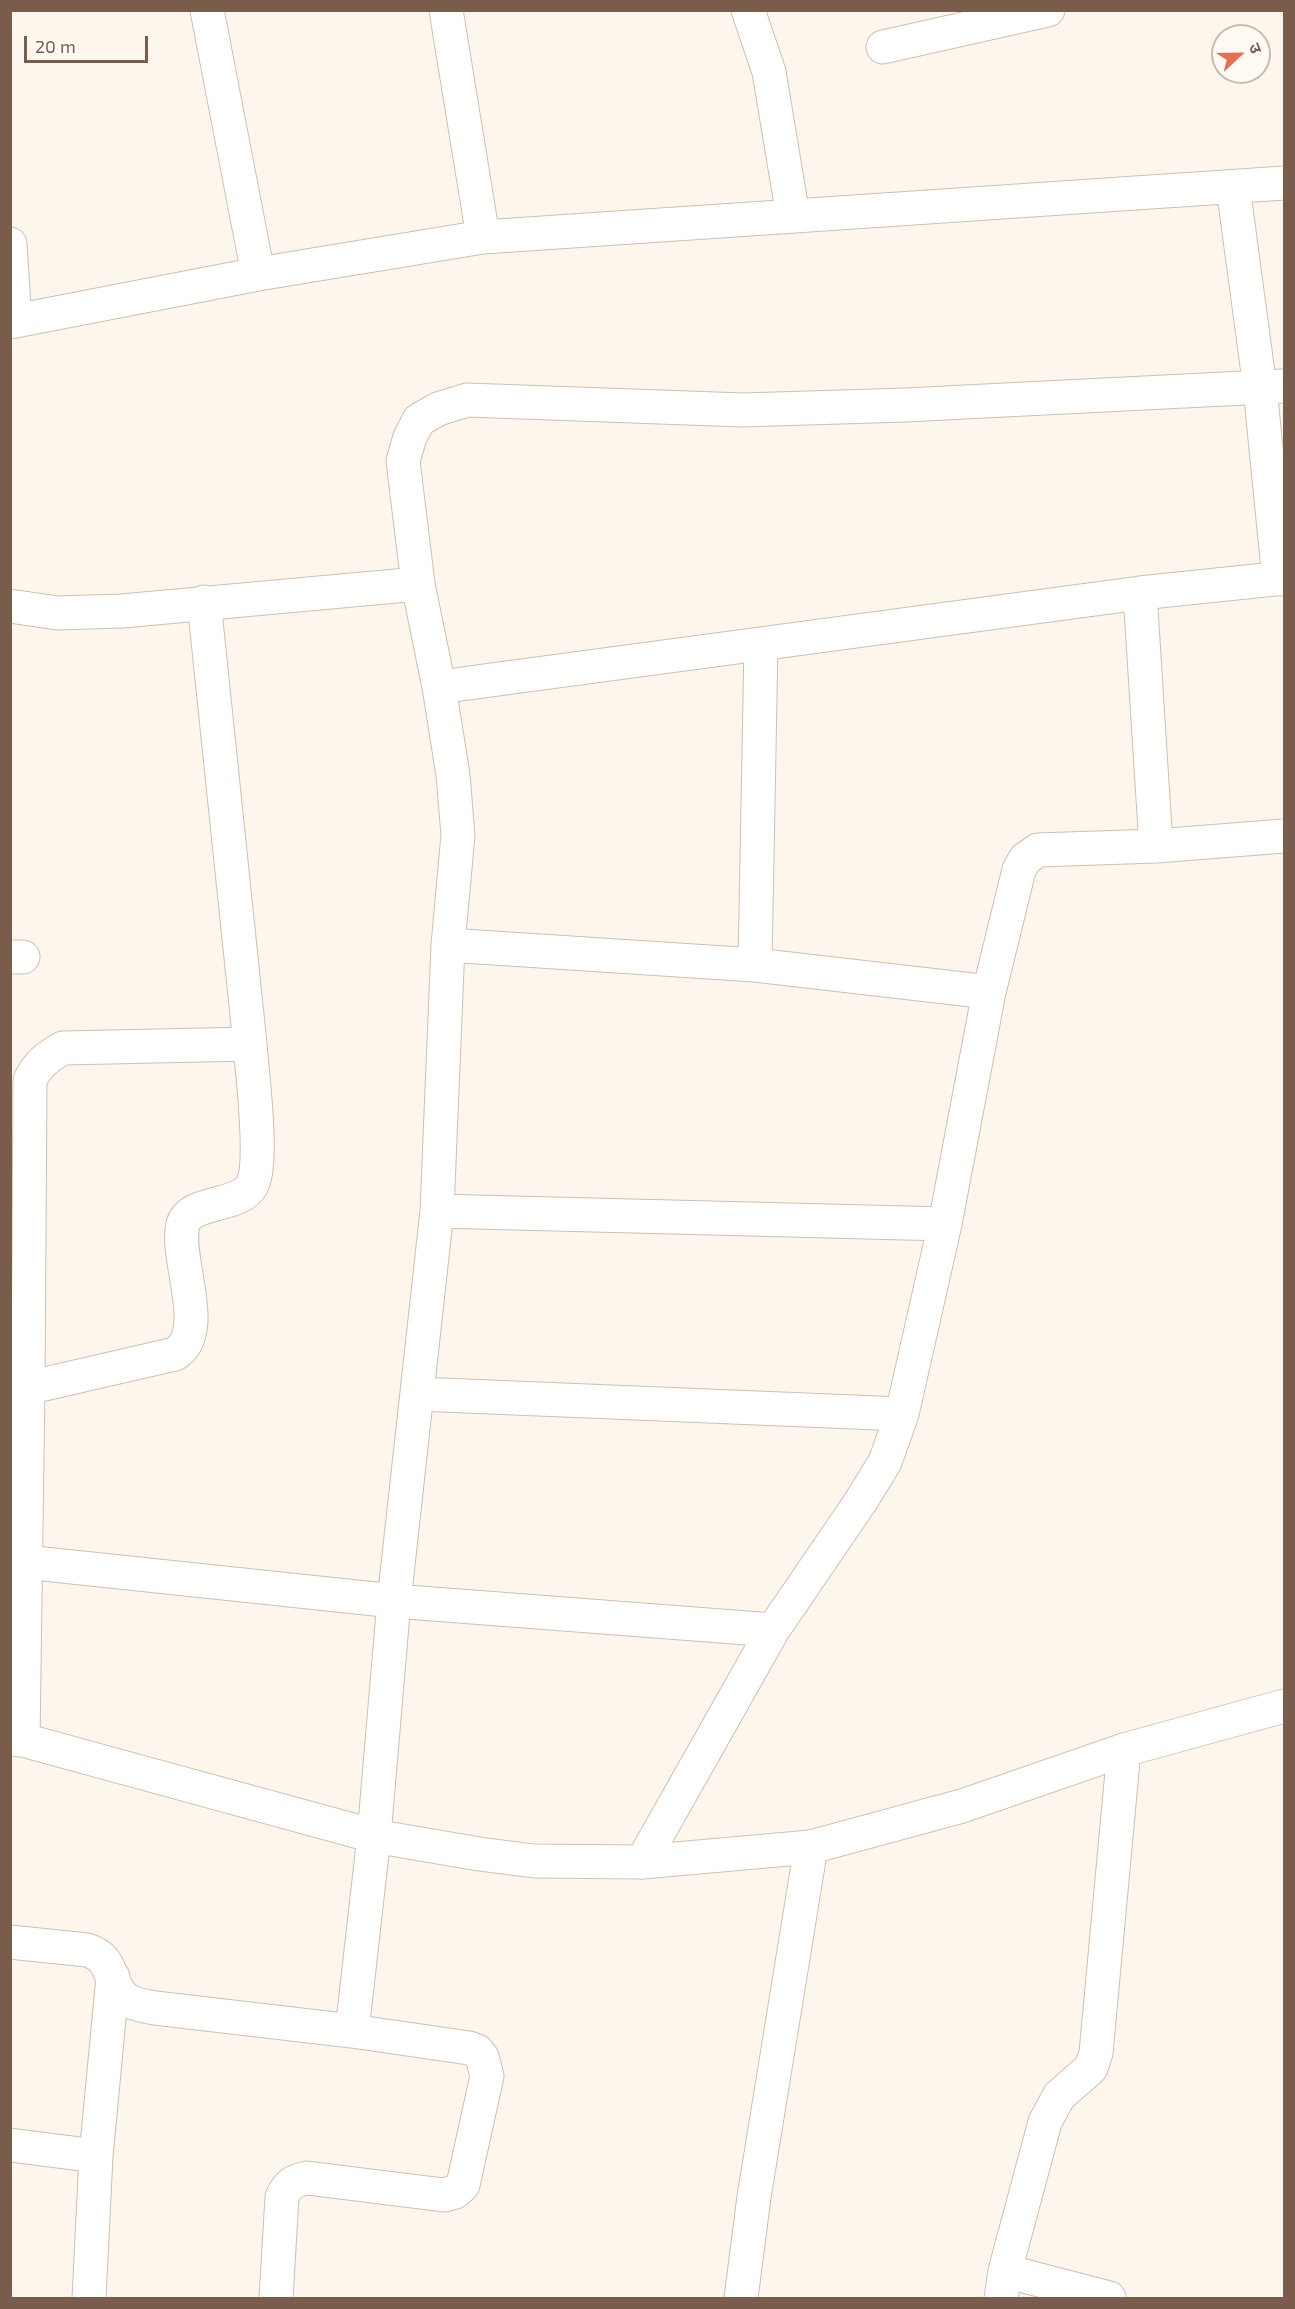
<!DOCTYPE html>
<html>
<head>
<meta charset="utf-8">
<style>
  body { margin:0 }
  #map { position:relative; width:1295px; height:2309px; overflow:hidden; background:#fdf6ec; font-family:"Exo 2","Noto Sans Devanagari",sans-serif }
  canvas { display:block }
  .frame { position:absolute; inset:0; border:12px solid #7a5c4d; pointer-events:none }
  .north { position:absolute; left:1211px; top:24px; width:60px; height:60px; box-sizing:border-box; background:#fffaf3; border:2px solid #cabbb1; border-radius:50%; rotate:68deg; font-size:16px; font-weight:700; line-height:24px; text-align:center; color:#7a5c4d }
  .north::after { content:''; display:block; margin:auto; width:21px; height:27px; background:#e76f51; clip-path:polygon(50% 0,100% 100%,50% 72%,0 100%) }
  .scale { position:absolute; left:24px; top:36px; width:124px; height:27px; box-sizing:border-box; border:3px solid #7a5c4d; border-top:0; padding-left:8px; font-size:18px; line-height:21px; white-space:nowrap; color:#7a5c4d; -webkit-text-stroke:4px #fffaf3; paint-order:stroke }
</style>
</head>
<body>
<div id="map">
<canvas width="1295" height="2309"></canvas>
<div class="frame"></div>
<div class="north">उ</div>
<div class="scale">20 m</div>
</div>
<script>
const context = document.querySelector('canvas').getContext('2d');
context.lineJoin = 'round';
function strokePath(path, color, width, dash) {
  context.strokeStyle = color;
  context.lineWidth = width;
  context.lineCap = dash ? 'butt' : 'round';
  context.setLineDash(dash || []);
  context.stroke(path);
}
const street = new Path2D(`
  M207 10 258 274
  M446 10 483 237
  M748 10 769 72 793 216
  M883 47 1048 10
  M1233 187 1260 388 1279 579
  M10 244 15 321
  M10 322 258 274 483 237 1284 183
  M1140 593 1156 846
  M10 606 57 613 122 611 418 584
  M439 687 1140 593 1284 578
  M448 945 755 965 989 992
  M10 957H23
  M755 965 761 644
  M437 1211 945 1224
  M10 1392 175 1354C211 1332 174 1258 183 1224 190 1200 240 1208 252 1185 264 1163 252 1072 250 1044L204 602
  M418 1394 902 1414
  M25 1562 394 1601 773 1630
  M23 1740 28 1387 30 1080C38 1064 47 1057 63 1048L250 1044
  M642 1862 773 1630 861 1501 885 1462 902 1414 945 1224 989 992 1019 870 1025 859 1038 850 1156 846 1284 836
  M10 1942 87 1950C117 1959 106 1985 127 2000 135 2005 146 2006 155 2008L352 2031 469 2048 477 2051 482 2057 487 2076 463 2185 455 2192 444 2195 307 2178C293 2181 288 2184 282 2197L276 2298
  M352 2031 374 1836 394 1601 437 1211 448 945 458 835 453 775 439 687 418 584 403 461 410 437 419 420 438 409 467 400 743 410 905 405 1284 386
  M10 2145 96 2156
  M1005 2271 1109 2298
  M89 2298 96 2156 113 1977
  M741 2298 754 2197 811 1847
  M1001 2298 1005 2271 1045 2122 1059 2096 1091 2068 1096 2053 1124 1750`);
const secondary = new Path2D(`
  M10 1739 23 1740 374 1836 479 1854 534 1861 642 1862 811 1847 962 1806 1124 1750 1284 1706`);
strokePath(street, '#d1beb0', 35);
strokePath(secondary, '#d6c0b0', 35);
strokePath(street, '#fff', 33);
strokePath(secondary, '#fff', 33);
</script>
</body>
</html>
